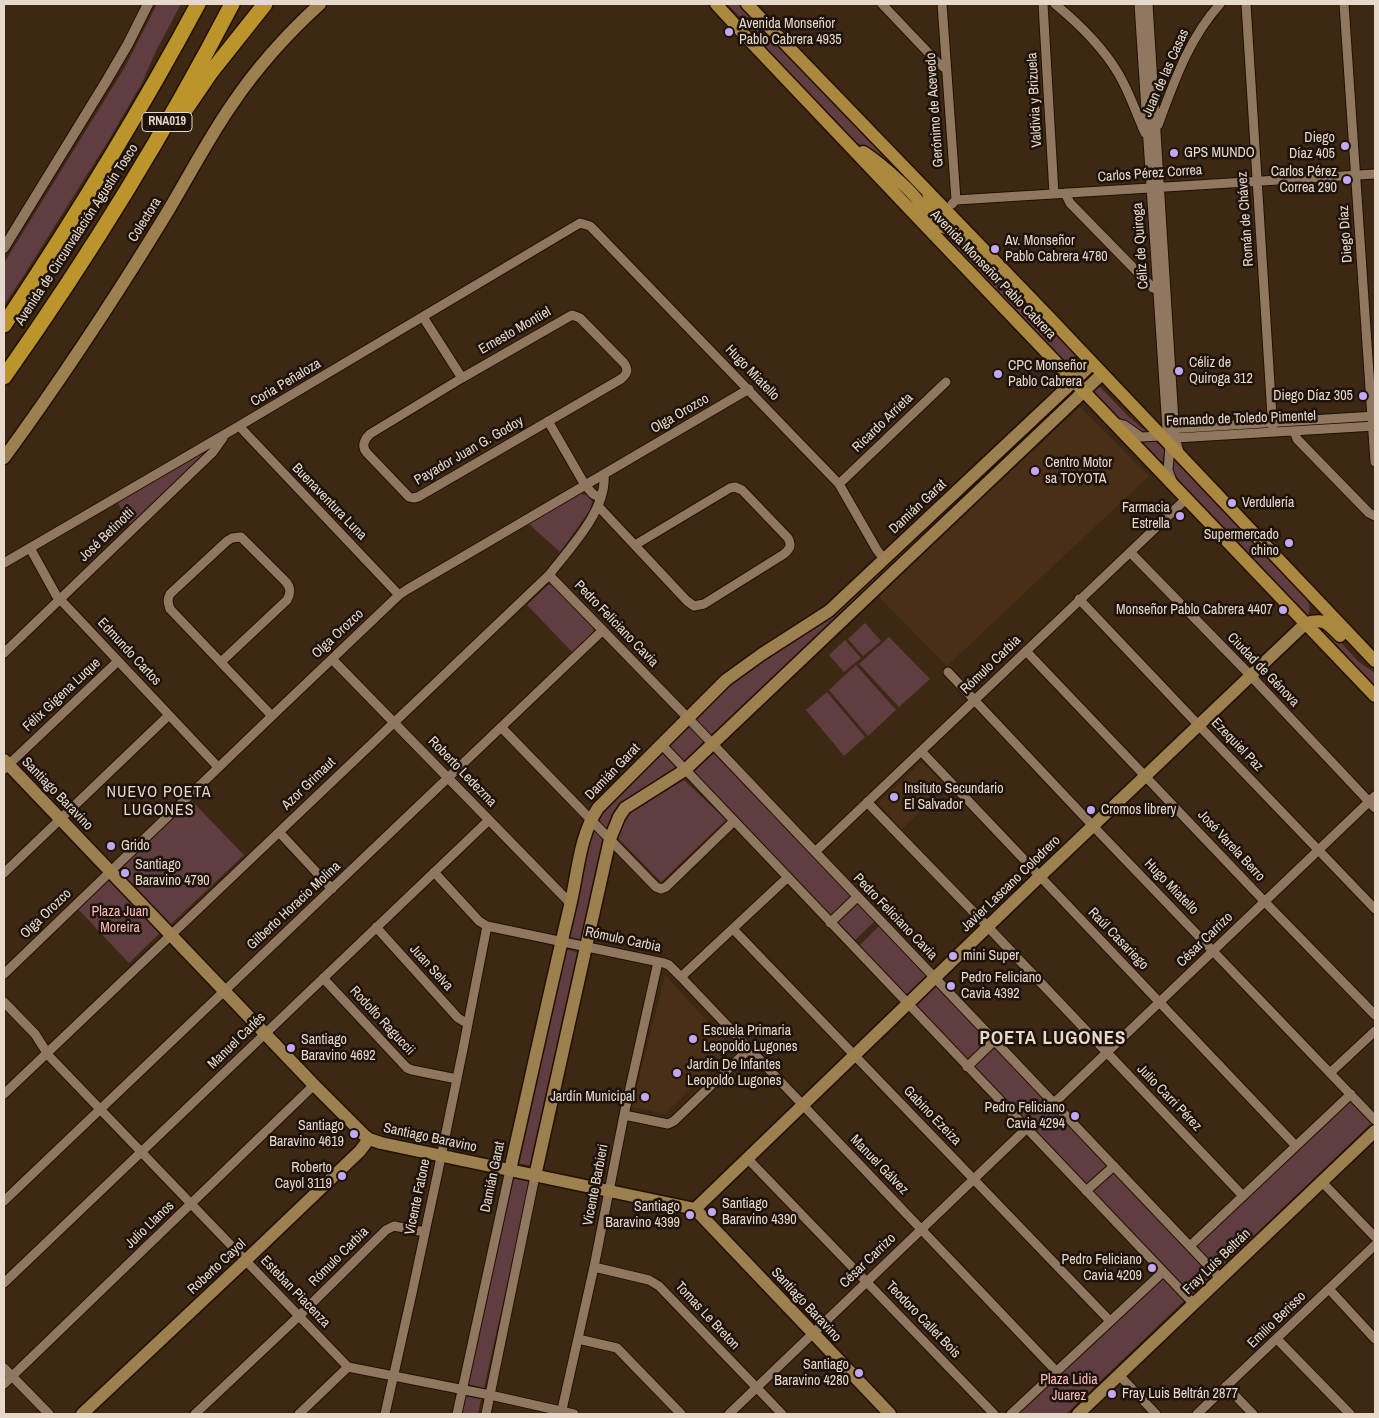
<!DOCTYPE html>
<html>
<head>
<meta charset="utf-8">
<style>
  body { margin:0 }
  #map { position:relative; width:1379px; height:1418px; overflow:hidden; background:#3d2814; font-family:"Archivo Narrow",sans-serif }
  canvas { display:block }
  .frame { position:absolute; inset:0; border:5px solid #e7d8cc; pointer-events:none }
</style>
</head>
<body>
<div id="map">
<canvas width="1379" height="1418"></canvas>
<div class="frame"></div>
</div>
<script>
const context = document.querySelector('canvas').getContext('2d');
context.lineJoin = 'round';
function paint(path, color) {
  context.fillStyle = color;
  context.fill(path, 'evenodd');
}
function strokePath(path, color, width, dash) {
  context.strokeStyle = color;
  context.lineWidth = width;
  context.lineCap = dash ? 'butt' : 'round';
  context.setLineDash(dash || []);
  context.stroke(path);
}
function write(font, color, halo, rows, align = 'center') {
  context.font = font + ' "Archivo Narrow",sans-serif';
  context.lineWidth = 5;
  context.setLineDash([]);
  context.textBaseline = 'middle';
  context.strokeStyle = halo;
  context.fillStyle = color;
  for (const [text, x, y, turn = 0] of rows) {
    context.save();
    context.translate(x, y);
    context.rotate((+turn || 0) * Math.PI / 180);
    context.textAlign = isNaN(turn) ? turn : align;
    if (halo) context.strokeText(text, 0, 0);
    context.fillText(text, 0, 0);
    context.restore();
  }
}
paint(new Path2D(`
  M1080 407 1149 476 947 666 877 595Z
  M922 762 946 787 902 829 878 803Z
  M665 975 732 1048 665 1114 632 1107Z`), '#492f15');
paint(new Path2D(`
  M157 4H181L156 51 142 83 110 138 26 272 4 305V263L125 67Z
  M727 4H740L921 193 927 203 874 154 853 140 749 31 744 21Z
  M937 230 953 235 989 272 1022 298 1080 360V364L1075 369H1073L1068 366Z
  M1097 385 1100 387 1129 417 1148 433 1143 434 1117 417 1090 389Z
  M1073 390 1076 393 716 736C706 734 698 727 695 716L727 684 805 632Z
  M216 441 132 527 116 500Z
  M1155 441 1164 449 1163 461 1159 460 1144 444 1145 442Z
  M1174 460 1306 597C1309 603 1311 608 1308 615L1305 616 1303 615 1185 487 1173 472Z
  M579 494 587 495 592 501 590 510 560 552 529 524Z
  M548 585H553L593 627 594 632 573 653 527 605Z
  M865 623 881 641 863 656 848 639Z
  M1321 628 1329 630 1359 662 1375 673V687L1320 630Z
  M889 637 930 679 899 707 859 664Z
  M845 640 861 658 844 672 829 655Z
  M856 665 896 710 868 736 829 690Z
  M827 692 865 737 844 756 806 710Z
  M690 726 703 740 705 747 689 762 683 761 669 747 686 727Z
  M662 752 676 766 678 770 609 830 597 820Z
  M712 752 875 921 854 941 692 772Z
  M684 780 726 820 661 882 617 837 626 815Z
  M191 800 244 855 170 925 118 869Z
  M591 829H595L603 838 605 845 583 940 567 936Z
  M111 877 162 931 129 963 78 909Z
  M880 925 929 976 907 998 858 947Z
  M565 949 580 953 533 1166 518 1163Z
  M937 985 990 1041 968 1062 915 1007Z
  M994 1045 1108 1164 1085 1185 971 1066Z
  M1350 1099 1373 1122 1218 1270 1195 1247Z
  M1113 1170 1213 1274 1190 1297 1091 1192Z
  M514 1178 530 1181 484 1388 468 1384Z
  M1162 1276 1185 1300 1066 1414H1017Z
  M464 1396 481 1399 478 1414H461Z`), '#603d40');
const minor = new Path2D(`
  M882 4 938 63 946 69
  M942 4 956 200 952 204
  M1043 4 1054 194
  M1055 4C1078 23 1102 46 1118 73 1129 91 1136 113 1145 133
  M1139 4 1167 429 1170 446 1168 470 1172 481
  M1148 4 1175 438 1179 452
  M1246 4 1273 432
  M1344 4 1375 462
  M1158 125C1174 82 1189 38 1220 4
  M1065 193 1070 203 1153 288 1160 290
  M956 200 1375 174
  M423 317 462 378 572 315 580 318 624 363C629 370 627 374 621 379L418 497 413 498 409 497 367 453C361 446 364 440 370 434L462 378
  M548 421 585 485 593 494 601 498
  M1120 424 1124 425 1141 437 1160 436 1175 438 1375 426
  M239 426 399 595
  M1168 429 1375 416
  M1294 431 1297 439 1369 513 1375 516
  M839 484 946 382
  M598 506 687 601 694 606 704 604 784 554C790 549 792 545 788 538L742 490 735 487 730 488 635 545
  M30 548 56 595 218 767
  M1130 552 1250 675 1375 808
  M4 563 239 426 580 223 590 226 595 231 839 484 877 550 884 559
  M549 575 688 718 1221 1279
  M1079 599 1206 733 1375 909
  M1026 651 1265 902 1375 1015
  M4 653 213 452 223 438
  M332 659 571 904
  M221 662 287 600C291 593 291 588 286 582L241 537 232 538 227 541 170 594C167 600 168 603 170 609L272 716
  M948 672 1093 826 1375 1120
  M501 727 656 887 661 889 666 887 733 822
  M661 744 1194 1304
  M921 751 1296 1146
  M4 769 118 661
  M867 802 988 927 1243 1196
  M279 832 332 889
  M815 852 1187 498
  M434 872 479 921 487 926 664 963 669 965 681 977 787 878
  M4 873 169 715
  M830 923 857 897
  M376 927 458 1018 468 1024
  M733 929 1110 1321
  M4 974 272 716 399 595 408 589 749 389
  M681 977 1057 1372
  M323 978 407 1068 412 1070 457 1079
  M4 1002 35 1034 49 1056 348 1367 490 1395 574 1414
  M967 1067 994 1041
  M1330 1073 1375 1031
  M4 1094 549 575C570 548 607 510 604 475
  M1054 1103 1375 796
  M624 1115 668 1124 674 1121 749 1049
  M748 1159 994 1414
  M1322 1182 1375 1237
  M1086 1191 1114 1166
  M4 1201 603 630
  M1190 1246 1351 1094
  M594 1267 649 1280 659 1286 782 1414
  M4 1283 489 820
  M1329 1289 1375 1339
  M578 1339 617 1348 681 1414
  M1277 1339 1350 1414
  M4 1368 49 1414
  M1119 1375 1156 1414
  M4 1384 314 1085
  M1226 1386 1253 1414
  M195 1414 299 1316 386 1230 394 1226 425 1232
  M299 1414 348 1367
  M385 1414C422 1252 456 1089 487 926
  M457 1414 510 1170
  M486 1414 535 1176
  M561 1414 594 1267 624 1115 658 962
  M729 1414 1026 1129
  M1011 1414 1163 1272
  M1197 1414 1375 1245`);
const tertiary = new Path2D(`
  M4 248 107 80 128 44 148 4`);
const secondary = new Path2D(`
  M4 458C58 384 109 307 157 229 183 188 205 143 233 103 258 66 287 34 320 4
  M4 760 314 1085 364 1135 369 1139 381 1143 695 1209 890 1414
  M510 1170C530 1082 549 994 570 906 578 873 579 837 598 808L726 680 762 654 829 611 1092 364
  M535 1176 610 839 619 817 625 808 685 770 1102 374
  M695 1209 1035 881 1306 623
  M82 1414 246 1260 360 1151 369 1139
  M1078 1414 1375 1131`);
const primary = new Path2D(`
  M716 4 750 41 921 221 1375 696
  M747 4 1046 314 1375 661
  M863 152C875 159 917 194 921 206 924 211 923 216 921 221
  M928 192 931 206 927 227C946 225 950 228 963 241
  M1306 623C1325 618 1327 623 1340 636`);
const motorway = new Path2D(`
  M183 113 211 72 265 4
  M4 325C73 221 139 114 198 4
  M4 377C88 258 165 133 232 4`);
strokePath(minor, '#231000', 11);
strokePath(tertiary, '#231000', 12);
strokePath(secondary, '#231000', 15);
strokePath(primary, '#231000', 15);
strokePath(motorway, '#231000', 18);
strokePath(minor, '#907760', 9);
strokePath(tertiary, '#907760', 10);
strokePath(secondary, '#9d8050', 12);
strokePath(primary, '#aa8840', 12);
strokePath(motorway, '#bb942b', 15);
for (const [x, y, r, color] of [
  [729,32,5,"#c2a8f2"],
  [1345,146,5,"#c2a8f2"],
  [1174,153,5,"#c2a8f2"],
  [1347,180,5,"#c2a8f2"],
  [995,249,5,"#c2a8f2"],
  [1179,371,5,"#c2a8f2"],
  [998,374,5,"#c2a8f2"],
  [1363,396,5,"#c2a8f2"],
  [1035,471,5,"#c2a8f2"],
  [1232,503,5,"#c2a8f2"],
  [1180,516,5,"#c2a8f2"],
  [1289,543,5,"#c2a8f2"],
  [1283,610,5,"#c2a8f2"],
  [894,797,5,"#c2a8f2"],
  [1091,810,5,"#c2a8f2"],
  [111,846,5,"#c2a8f2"],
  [125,873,5,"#c2a8f2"],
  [953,956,5,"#c2a8f2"],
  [951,986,5,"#c2a8f2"],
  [693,1039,5,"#c2a8f2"],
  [291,1048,5,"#c2a8f2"],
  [677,1073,5,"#c2a8f2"],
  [645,1097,5,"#c2a8f2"],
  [1075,1116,5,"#c2a8f2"],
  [354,1134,5,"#c2a8f2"],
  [342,1176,5,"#c2a8f2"],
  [712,1212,5,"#c2a8f2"],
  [690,1215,5,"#c2a8f2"],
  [1152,1268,5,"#c2a8f2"],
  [859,1373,5,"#c2a8f2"],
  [1112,1394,5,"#c2a8f2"]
]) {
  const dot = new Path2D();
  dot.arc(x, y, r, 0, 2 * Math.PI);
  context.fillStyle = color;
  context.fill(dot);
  strokePath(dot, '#1d130a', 2);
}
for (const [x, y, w] of [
  [167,122,50]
]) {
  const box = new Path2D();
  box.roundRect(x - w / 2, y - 9.5, w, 19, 4);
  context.fillStyle = '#1d130a';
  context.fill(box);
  strokePath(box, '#e7d8cc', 1);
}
write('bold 12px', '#e7d8cc', null, [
  ["RNA019",167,122]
]);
write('14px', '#e7d8cc', '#1d130a', [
  ["Avenida Monseñor",739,24],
  ["Pablo Cabrera 4935",739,40],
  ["Diego",1335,138,"right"],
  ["Díaz 405",1335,154,"right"],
  ["GPS MUNDO",1184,153],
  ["Carlos Pérez",1337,172,"right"],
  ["Correa 290",1337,188,"right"],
  ["Av. Monseñor",1005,241],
  ["Pablo Cabrera 4780",1005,257],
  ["Céliz de",1189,363],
  ["Quiroga 312",1189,379],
  ["CPC Monseñor",1008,366],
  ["Pablo Cabrera",1008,382],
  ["Diego Díaz 305",1353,396,"right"],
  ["Centro Motor",1045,463],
  ["sa TOYOTA",1045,479],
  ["Verdulería",1242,503],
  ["Farmacia",1170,508,"right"],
  ["Estrella",1170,524,"right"],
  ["Supermercado",1279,535,"right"],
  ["chino",1279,551,"right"],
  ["Monseñor Pablo Cabrera 4407",1273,610,"right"],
  ["Insituto Secundario",904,789],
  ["El Salvador",904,805],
  ["Cromos librery",1101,810],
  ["Grido",121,846],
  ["Santiago",135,865],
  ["Baravino 4790",135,881],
  ["mini Super",963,956],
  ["Pedro Feliciano",961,978],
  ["Cavia 4392",961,994],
  ["Escuela Primaria",703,1031],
  ["Leopoldo Lugones",703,1047],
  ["Santiago",301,1040],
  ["Baravino 4692",301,1056],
  ["Jardín De Infantes",687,1065],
  ["Leopoldo Lugones",687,1081],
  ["Jardín Municipal",635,1097,"right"],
  ["Pedro Feliciano",1065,1108,"right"],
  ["Cavia 4294",1065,1124,"right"],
  ["Santiago",344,1126,"right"],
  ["Baravino 4619",344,1142,"right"],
  ["Roberto",332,1168,"right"],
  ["Cayol 3119",332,1184,"right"],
  ["Santiago",722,1204],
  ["Baravino 4390",722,1220],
  ["Santiago",680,1207,"right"],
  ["Baravino 4399",680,1223,"right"],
  ["Pedro Feliciano",1142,1260,"right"],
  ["Cavia 4209",1142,1276,"right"],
  ["Santiago",849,1365,"right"],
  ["Baravino 4280",849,1381,"right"],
  ["Fray Luis Beltrán 2877",1122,1394]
], 'left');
write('14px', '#e7d8cc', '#1d130a', [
  ["Juan de las Casas",1166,73,-66],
  ["Valdivia y Brizuela",1035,100,-93],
  ["Gerónimo de Acevedo",935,110,-94],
  ["Carlos Pérez Correa",1150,174,-4],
  ["Román de Chávez",1246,219,-94],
  ["Colectora",145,220,-58],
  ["Diego Díaz",1346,234,-94],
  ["Avenida de Circunvalación Agustín Tosco",77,235,-57],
  ["Céliz de Quiroga",1141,246,-94],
  ["Avenida Monseñor Pablo Cabrera",993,275,46],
  ["Ernesto Montiel",515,331,-30],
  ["Hugo Miatello",752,373,46],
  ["Coria Peñaloza",286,383,-31],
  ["Olga Orozco",680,414,-30],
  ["Fernando de Toledo Pimentel",1241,419,-2],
  ["Ricardo Arrieta",883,423,-44],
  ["Payador Juan G. Godoy",469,451,-30],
  ["Buenaventura Luna",329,502,46],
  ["Damián Garat",918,507,-43],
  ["José Betinotti",107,535,-44],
  ["Pedro Feliciano Cavia",616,624,46],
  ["Olga Orozco",338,634,-43],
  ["Edmundo Cartos",129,652,47],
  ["Rómulo Carbia",991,665,-44],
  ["Ciudad de Génova",1263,670,46],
  ["Félix Gigena Luque",62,695,-43],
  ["Ezequiel Paz",1237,745,46],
  ["Roberto Ledezma",462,772,46],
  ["Damián Garat",613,772,-46],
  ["Azor Grimaut",309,784,-44],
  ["Santiago Baravino",57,794,46],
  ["José Varela Berro",1231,846,47],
  ["Javier Lascano Colodrero",1011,884,-44],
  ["Hugo Miatello",1171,887,46],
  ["Gilberto Horacio Molina",294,906,-43],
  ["Olga Orozco",46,914,-44],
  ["Pedro Feliciano Cavia",895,917,46],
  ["Raúl Casariego",1118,939,46],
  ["Rómulo Carbia",623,940,12],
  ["César Carrizo",1205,940,-44],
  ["Juan Selva",431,968,48],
  ["Rodolfo Raguccii",382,1021,47],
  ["Manuel Carlés",237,1041,-44],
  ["Julio Carri Pérez",1169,1098,46],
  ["Gabino Ezeiza",932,1116,46],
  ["Santiago Baravino",430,1138,12],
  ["Manuel Gálvez",879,1165,46],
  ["Damián Garat",493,1177,-78],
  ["Vicente Barbieri",596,1185,-79],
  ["Vicente Fatone",418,1197,-78],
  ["Julio Llanos",150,1225,-44],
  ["Rómulo Carbia",339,1257,-45],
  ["César Carrizo",868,1261,-44],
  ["Fray Luis Beltrán",1217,1262,-44],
  ["Roberto Cayol",217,1267,-43],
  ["Esteban Piacenza",295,1292,46],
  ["Santiago Baravino",806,1305,47],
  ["Tomas Le Breton",707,1316,47],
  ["Teodoro Callet Bois",923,1320,46],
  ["Emilio Berisso",1277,1320,-44]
]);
write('14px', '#febabf', '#1d130a', [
  ["Plaza Juan",120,912],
  ["Moreira",120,928],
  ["Plaza Lidia",1069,1380],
  ["Juarez",1069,1396]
]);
context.letterSpacing = '1px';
write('16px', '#e7d8cc', '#1d130a', [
  ["NUEVO POETA",159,793],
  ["LUGONES",159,811]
]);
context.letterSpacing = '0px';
context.letterSpacing = '1px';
write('bold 19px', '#e7d8cc', '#1d130a', [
  ["POETA LUGONES",1053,1039]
]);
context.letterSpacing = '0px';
</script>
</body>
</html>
